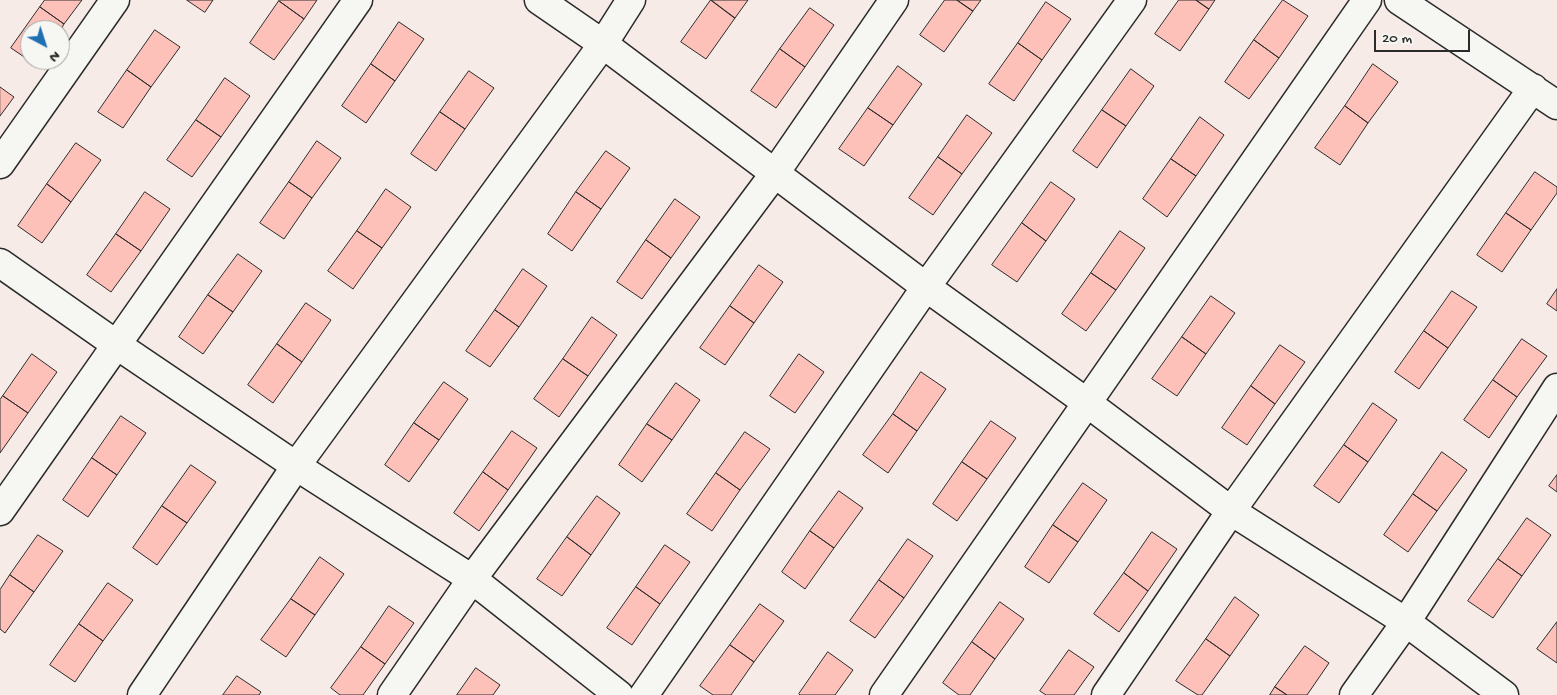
<!DOCTYPE html>
<html>
<head>
<meta charset="utf-8">
<style>
  body { margin:0 }
  #map { position:relative; width:1557px; height:695px; overflow:hidden; background:#f7ebe7; font-family:"Gochi Hand",sans-serif }
  canvas { display:block }
  .north { position:absolute; left:20px; top:20px; width:50px; height:50px; box-sizing:border-box; background:#f6f6f2; border:1px solid #a5a5a2; border-radius:50%; rotate:140deg; font-size:14px; font-weight:700; line-height:20px; text-align:center; color:#2b2b2b }
  .north::after { content:''; display:block; margin:auto; width:18px; height:22px; background:#1f6fb2; clip-path:polygon(50% 0,100% 100%,50% 72%,0 100%) }
  .scale { position:absolute; left:1374px; top:30px; width:96px; height:22px; box-sizing:border-box; border:2px solid #2b2b2b; border-top:0; padding-left:6px; font-size:15px; line-height:18px; white-space:nowrap; color:#2b2b2b; -webkit-text-stroke:4px #f6f6f2; paint-order:stroke }
</style>
</head>
<body>
<div id="map">
<canvas width="1557" height="695"></canvas>
<div class="north">N</div>
<div class="scale">20 m</div>
</div>
<script>
const context = document.querySelector('canvas').getContext('2d');
context.lineJoin = 'round';
function paint(path, color) {
  context.fillStyle = color;
  context.fill(path, 'evenodd');
}
function strokePath(path, color, width, dash) {
  context.strokeStyle = color;
  context.lineWidth = width;
  context.lineCap = dash ? 'butt' : 'round';
  context.setLineDash(dash || []);
  context.stroke(path);
}
const building = new Path2D(`
  M45 0H82L64 24 40 7Z
  M187 0H213L205 12Z
  M280 0H317L304 19 279 1Z
  M711 0H748L735 18Z
  M711 0 735 18 706 59 681 42Z
  M945 0H957L973 11 944 52 920 35Z
  M957 0H981L973 11Z
  M1179 0H1196L1209 9 1180 51 1155 34Z
  M1196 0H1215L1209 9Z
  M1283 0 1308 16 1279 58 1254 40Z
  M279 1 304 19 274 60 250 43Z
  M1046 2 1071 19 1042 60 1018 43Z
  M40 7 64 24 60 31 30 30V60H39L36 65 11 48Z
  M810 8 834 25 805 67 780 49Z
  M399 22 424 39 395 81 371 64Z
  M155 30 180 47 151 87 127 70Z
  M1254 40 1279 58 1249 99 1225 82Z
  M1018 43 1042 60 1014 101 989 84Z
  M780 49 805 67 776 108 751 91Z
  M371 64 395 81 366 123 342 106Z
  M1373 64 1398 82 1368 123 1345 106Z
  M898 66 922 84 893 125 868 108Z
  M1131 69 1154 86 1126 126 1102 110Z
  M127 70 151 87 123 128 98 112Z
  M469 71 494 88 465 129 440 112Z
  M225 78 250 96 221 137 196 120Z
  M0 87 14 97 0 116Z
  M1345 106 1368 123 1340 165 1315 148Z
  M868 108 893 125 864 166 839 149Z
  M1102 110 1126 126 1097 168 1073 151Z
  M440 112 465 129 436 171 411 154Z
  M967 115 992 133 962 174 938 157Z
  M1200 117 1224 135 1196 176 1171 159Z
  M196 120 221 137 192 177 167 160Z
  M317 141 341 158 312 198 289 182Z
  M76 143 101 160 71 202 47 184Z
  M606 151 630 168 601 209 576 192Z
  M938 157 962 174 933 215 909 198Z
  M1171 159 1196 176 1167 217 1143 199Z
  M1535 172 1557 187V193L1531 230 1506 213Z
  M289 182 312 198 284 239 260 223Z
  M1051 182 1075 199 1046 241 1022 223Z
  M47 184 71 202 42 243 18 226Z
  M386 189 411 207 382 248 357 231Z
  M145 192 170 209 141 251 116 234Z
  M576 192 601 209 572 251 548 234Z
  M675 199 700 217 671 258 646 240Z
  M1506 213 1531 230 1502 272 1477 255Z
  M1022 223 1046 241 1017 282 992 265Z
  M357 231 382 248 353 289 328 271Z
  M1120 231 1145 248 1116 290 1091 273Z
  M116 234 141 251 111 292 87 275Z
  M646 240 671 258 642 299 617 282Z
  M238 254 262 271 233 312 208 295Z
  M759 265 783 282 754 323 730 306Z
  M523 269 547 286 519 327 495 310Z
  M1091 273 1116 290 1086 331 1062 314Z
  M1557 289V311L1547 304Z
  M1452 291 1477 307 1448 348 1424 331Z
  M208 295 233 312 203 354 179 337Z
  M1211 296 1235 313 1206 354 1182 337Z
  M306 303 331 320 302 362 277 344Z
  M730 306 754 323 725 365 700 348Z
  M495 310 519 327 490 367 466 351Z
  M592 317 617 335 588 376 563 359Z
  M1424 331 1448 348 1419 389 1395 372Z
  M1182 337 1206 354 1177 396 1152 379Z
  M1522 339 1547 356 1517 397 1493 380Z
  M277 344 302 362 273 403 248 385Z
  M1280 345 1305 362 1275 404 1251 386Z
  M32 354 57 372 28 413 3 396Z
  M799 354 824 372 795 413 770 396Z
  M563 359 588 376 559 417 534 399Z
  M921 372 946 389 917 431 893 414Z
  M1493 380 1517 397 1489 438 1464 420Z
  M444 382 468 399 439 440 414 423Z
  M676 383 700 400 672 440 647 424Z
  M1251 386 1275 404 1247 445 1222 428Z
  M3 396 28 413 0 453V400Z
  M1373 403 1397 420 1368 462 1344 445Z
  M893 414 917 431 888 473 863 455Z
  M121 416 146 433 117 475 92 458Z
  M991 421 1016 438 987 479 962 462Z
  M414 423 439 440 409 482 385 465Z
  M647 424 672 440 642 482 619 465Z
  M512 431 537 448 508 490 483 472Z
  M745 432 770 449 740 490 716 473Z
  M1344 445 1368 462 1339 503 1314 486Z
  M1442 452 1467 470 1437 511 1413 494Z
  M92 458 117 475 88 517 63 500Z
  M962 462 987 479 957 521 933 504Z
  M191 465 216 482 187 523 162 506Z
  M483 472 508 490 479 531 454 513Z
  M716 473 740 490 712 531 687 514Z
  M1557 475V492L1549 486Z
  M1083 483 1107 500 1078 542 1053 525Z
  M839 491 863 508 834 548 810 531Z
  M1413 494 1437 511 1408 552 1384 535Z
  M597 496 620 513 591 555 567 537Z
  M162 506 187 523 157 565 133 548Z
  M1527 518 1551 535 1522 576 1498 559Z
  M1053 525 1078 542 1049 583 1025 567Z
  M810 531 834 548 805 589 782 572Z
  M1152 532 1177 549 1148 591 1124 573Z
  M38 535 63 551 34 592 10 575Z
  M567 537 591 555 562 596 537 579Z
  M908 539 933 556 904 598 879 580Z
  M665 545 690 562 660 604 636 587Z
  M320 557 344 574 315 615 291 599Z
  M1498 559 1522 576 1493 618 1468 601Z
  M1124 573 1148 591 1119 632 1094 614Z
  M10 575 34 592 5 633 0 629V590Z
  M879 580 904 598 875 638 850 621Z
  M108 583 133 600 103 641 79 624Z
  M636 587 660 604 632 645 607 628Z
  M1235 597 1259 615 1230 656 1206 639Z
  M291 599 315 615 286 657 261 640Z
  M1000 602 1024 619 995 659 972 642Z
  M760 604 784 621 754 662 730 645Z
  M389 606 414 623 385 664 361 647Z
  M1557 622V663L1537 649Z
  M79 624 103 641 75 682 50 665Z
  M1206 639 1230 656 1202 695H1198L1176 681Z
  M972 642 995 659 970 695H959L943 683Z
  M730 645 754 662 731 695H713L700 686Z
  M1305 646 1329 663 1307 695H1287L1275 687Z
  M361 647 385 664 363 695H340L331 688Z
  M1069 650 1094 667 1074 695H1046L1040 691Z
  M828 652 853 670 835 695H800L799 694Z
  M476 668 500 685 493 695H457Z
  M237 676 261 692 259 695H223Z
  M1275 687 1287 695H1270Z`);
paint(building, '#fdc1b9');
strokePath(building, '#2b2b2b', 1);
const street = new Path2D(`
  M539 0 603 44 926 287 1086 402 1231 511 1406 622 1504 695
  M1399 0 1557 105
  M0 164 115 0
  M0 263 117 345 296 466 472 579 619 695
  M0 511 358 0
  M142 695 296 466 603 44 631 0
  M392 695 472 579 775 173 894 0
  M644 695 926 287 1132 0
  M884 695 1367 0
  M1106 695 1231 511 1533 88
  M1354 695 1406 622 1557 388`);
strokePath(street, '#2b2b2b', 31);
strokePath(street, '#f6f6f2', 28);
</script>
</body>
</html>
